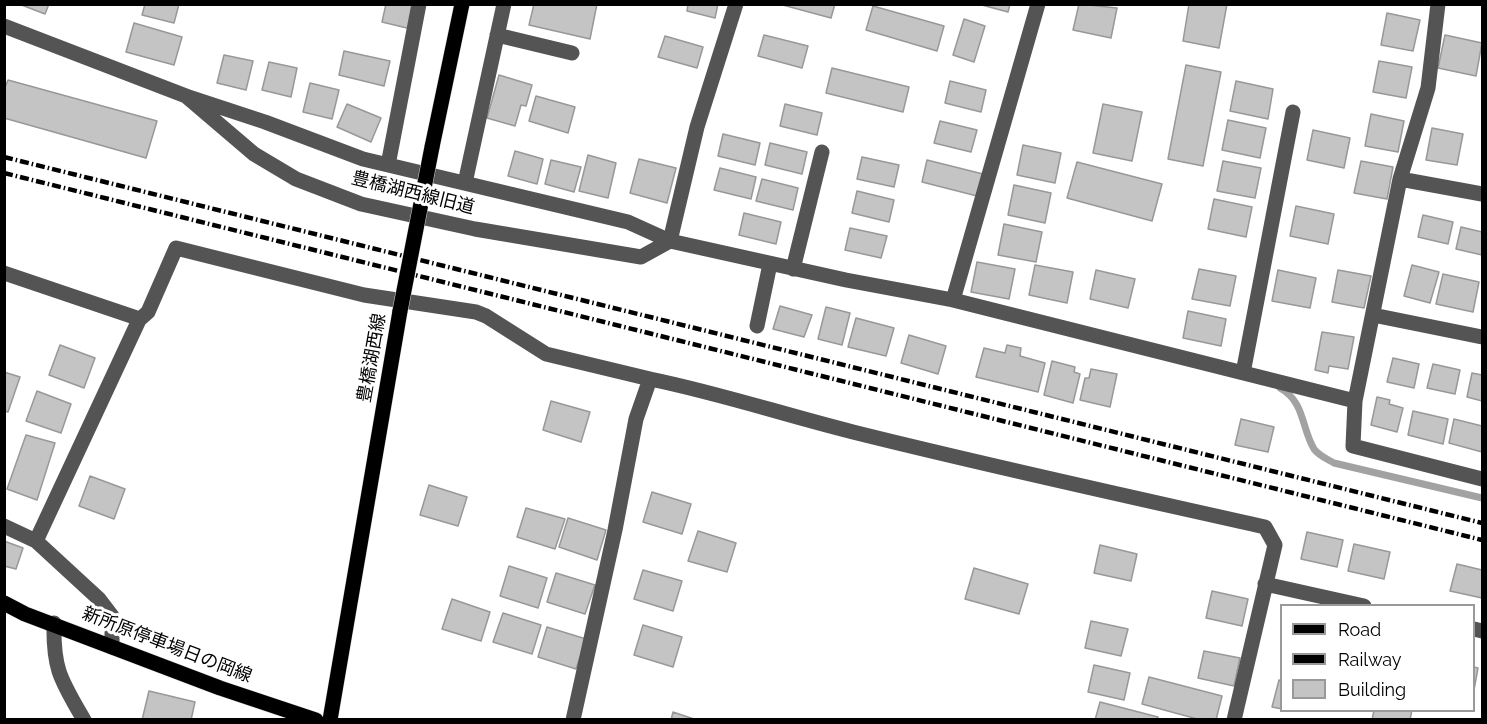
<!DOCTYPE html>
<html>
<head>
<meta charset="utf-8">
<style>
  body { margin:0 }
  #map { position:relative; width:1487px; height:724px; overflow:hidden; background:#fff; font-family:Raleway,sans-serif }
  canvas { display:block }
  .frame { position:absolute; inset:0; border:6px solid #000; pointer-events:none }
  .legend { position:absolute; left:1280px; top:604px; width:195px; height:108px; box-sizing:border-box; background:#fff; border:2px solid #999; margin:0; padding:8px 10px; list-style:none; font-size:18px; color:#000 }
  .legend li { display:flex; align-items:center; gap:12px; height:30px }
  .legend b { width:30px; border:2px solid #999 }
</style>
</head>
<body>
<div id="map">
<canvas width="1487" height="724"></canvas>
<div class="frame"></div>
<ul class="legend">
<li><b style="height:8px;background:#000"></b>Road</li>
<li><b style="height:8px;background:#000"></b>Railway</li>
<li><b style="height:16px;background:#c4c4c4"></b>Building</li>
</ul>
</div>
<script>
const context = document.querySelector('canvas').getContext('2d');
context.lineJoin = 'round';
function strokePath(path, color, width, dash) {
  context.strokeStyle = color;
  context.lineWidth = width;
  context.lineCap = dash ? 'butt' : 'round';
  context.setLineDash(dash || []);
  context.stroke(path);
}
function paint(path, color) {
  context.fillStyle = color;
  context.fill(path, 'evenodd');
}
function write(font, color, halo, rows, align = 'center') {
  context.font = font + ' Raleway,"Noto Sans JP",sans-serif';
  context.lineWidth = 6;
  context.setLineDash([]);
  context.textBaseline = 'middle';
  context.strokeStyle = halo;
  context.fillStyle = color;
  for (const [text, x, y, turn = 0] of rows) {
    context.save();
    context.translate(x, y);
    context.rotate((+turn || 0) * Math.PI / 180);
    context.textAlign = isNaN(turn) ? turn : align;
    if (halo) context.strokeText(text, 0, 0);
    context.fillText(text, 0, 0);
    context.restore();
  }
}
strokePath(new Path2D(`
  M1280 388C1305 402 1301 427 1314 449 1318 455 1327 459 1334 463L1482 498`), '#a2a2a2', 7);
const building = new Path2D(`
  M19 4H49L45 14Z
  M145 4H179L174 23 142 15Z
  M386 4H416L411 29 382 22Z
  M534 4H597L590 39 529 25Z
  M688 4H718L715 18 687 11Z
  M779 4H835L831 18Z
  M978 4H1010L1008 12Z
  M1079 4 1117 8 1111 38 1073 30Z
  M1189 4H1227L1219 48 1183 41Z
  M873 6 944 26 937 51 866 30Z
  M1387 13 1420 20 1413 51 1381 45Z
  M964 19 985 26 974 62 953 55Z
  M134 23 182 37 174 65 126 52Z
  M764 35 808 46 802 68 758 56Z
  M1445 35 1482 43 1476 76 1438 68Z
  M665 36 703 47 697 68 658 57Z
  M344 51 390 61 384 86 339 75Z
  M224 55 253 61 246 90 217 83Z
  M1379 61 1412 67 1406 98 1373 92Z
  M269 62 297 68 291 97 262 90Z
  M1186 65 1221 72 1203 166 1168 159Z
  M832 68 909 87 903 112 826 93Z
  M499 75 532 85 526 106 521 105 515 126 487 118Z
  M8 80 157 121 146 158 4 118V90Z
  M950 81 986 90 981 112 945 103Z
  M1236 81 1273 89 1268 119 1230 111Z
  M310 83 339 90 332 119 303 112Z
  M536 96 575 107 568 133 529 121Z
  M347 104 381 118 371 142 337 127Z
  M785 104 822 113 817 135 780 126Z
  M1103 104 1142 112 1132 161 1093 153Z
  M1371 114 1404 121 1398 152 1365 146Z
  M1228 120 1266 128 1260 158 1222 150Z
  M940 121 977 130 971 152 934 143Z
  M1432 128 1463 134 1457 165 1426 160Z
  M1313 130 1350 138 1344 168 1307 160Z
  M723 134 760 143 755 165 718 156Z
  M770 143 807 152 802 174 765 165Z
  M1023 145 1061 153 1055 183 1017 175Z
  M515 151 543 159 537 184 508 176Z
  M588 155 616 163 608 198 579 191Z
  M862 157 899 165 894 187 857 179Z
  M639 159 676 168 667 203 630 193Z
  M551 160 581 167 574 192 545 184Z
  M927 160 983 174 977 196 922 182Z
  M1223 161 1261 168 1255 198 1217 191Z
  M1361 161 1393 167 1387 199 1354 193Z
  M1077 162 1162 184 1152 221 1067 198Z
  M720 168 756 177 751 199 714 190Z
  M762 179 798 188 793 210 756 201Z
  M1014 185 1051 193 1045 223 1008 215Z
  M857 191 894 200 889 222 852 213Z
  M1214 199 1252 207 1246 237 1208 229Z
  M1296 206 1334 214 1328 244 1290 236Z
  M744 213 781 222 776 244 739 235Z
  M1423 215 1453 222 1448 244 1418 237Z
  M1004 224 1042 232 1036 262 998 255Z
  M1461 227 1482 232V255L1456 249Z
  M850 228 887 236 881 258 845 250Z
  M977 262 1015 269 1009 299 971 292Z
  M1035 265 1073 272 1067 303 1029 295Z
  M1412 265 1439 272 1430 303 1404 296Z
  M1199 269 1236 276 1230 306 1192 299Z
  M1096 270 1135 279 1128 308 1090 299Z
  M1278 270 1316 278 1310 308 1272 301Z
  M1338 270 1371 276 1364 308 1332 302Z
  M1443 274 1479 282 1473 312 1436 304Z
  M780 306 812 315 804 337 773 329Z
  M826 307 850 313 842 345 818 339Z
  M1188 311 1226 319 1221 346 1183 338Z
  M856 318 894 328 886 356 848 347Z
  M1322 332 1354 337 1348 369 1329 366 1328 373 1315 370Z
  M909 335 946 346 938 374 901 363Z
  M60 345 95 358 84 388 49 375Z
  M1007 345 1021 348 1020 356 1045 363 1038 392 976 377 984 348 1005 353Z
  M1393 358 1419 364 1414 388 1387 382Z
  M1052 361 1075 367 1074 372 1080 374 1073 403 1044 395Z
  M1433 364 1460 370 1455 394 1427 388Z
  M1091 369 1117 374 1110 407 1080 400 1085 378H1089Z
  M4 372 20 377 8 412 4 411Z
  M1472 373 1482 375V401L1467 397Z
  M37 391 71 404 61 433 26 421Z
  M1377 397 1390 400 1389 404 1403 408 1397 432 1371 425Z
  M551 401 590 412 581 442 543 430Z
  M1413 411 1448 419 1443 444 1408 435Z
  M1241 419 1274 427 1268 452 1235 445Z
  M1454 419 1482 426V452L1449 443Z
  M26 435 55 443 37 500 7 489Z
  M90 476 125 489 114 519 79 506Z
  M429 485 467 497 458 526 420 515Z
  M652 492 691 504 682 534 643 522Z
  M526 508 565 519 555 549 517 537Z
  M568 518 606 530 597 560 559 547Z
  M698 531 736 543 727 572 688 561Z
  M1307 532 1343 540 1337 567 1301 559Z
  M4 541 23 548 16 569 4 566Z
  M1354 544 1390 552 1384 579 1348 571Z
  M1100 545 1137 554 1131 581 1094 573Z
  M1457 564 1482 570V598L1450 591Z
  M509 566 547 578 538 608 500 596Z
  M974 568 1028 584 1019 614 965 599Z
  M643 570 682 581 673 611 634 599Z
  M556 573 595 585 585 614 547 602Z
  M1212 591 1248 599 1242 626 1206 618Z
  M452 599 490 612 481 641 442 629Z
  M503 613 541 625 532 654 493 642Z
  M1091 621 1128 629 1121 656 1085 648Z
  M643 625 682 637 673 667 634 655Z
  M547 627 586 639 576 669 538 657Z
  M1204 651 1240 658 1234 686 1198 678Z
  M1094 665 1130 673 1124 700 1088 692Z
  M1474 667 1478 668 1474 690Z
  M1149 677 1222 696 1216 720H1201L1142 704Z
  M1279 680 1282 681V709L1272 707Z
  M149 691 195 702 191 720H142Z
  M1100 702 1158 717V720H1095Z
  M1374 710H1412L1410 720H1372Z
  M673 712 697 720H671Z`);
paint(building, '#c4c4c4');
strokePath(building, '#989898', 1.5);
const major = new Path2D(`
  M432 147 462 4
  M4 603 25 614 220 688 316 720
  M330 720 400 311`);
strokePath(major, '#dbdbdb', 16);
strokePath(new Path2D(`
  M1438 4 1428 88 1400 179 1355 401 1353 446 1482 479
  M4 26 186 96 254 154 296 179 361 204 475 229 641 257 670 241
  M497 35 572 53
  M186 96 265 122 363 159 628 222 670 241 846 280 953 300 1355 401
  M388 165 419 4
  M1400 179 1482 194
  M465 183 504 4
  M670 241 697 127 736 4
  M793 269 822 152
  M4 273 140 319
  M953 300 1038 4
  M1373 315 1482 337
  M757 326 770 264
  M1243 373 1293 112
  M4 526 36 541 99 599 112 616V647
  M36 541 139 320 148 312 176 248 364 295 476 312 486 316 546 354 650 379
  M1265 584 1364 606
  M54 623C53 670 61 680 84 720
  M1474 629 1482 631
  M573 720 615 530 636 419 650 379C719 393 785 415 853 432 989 466 1127 496 1265 527L1275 545 1234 720`), '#545454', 15);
strokePath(major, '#000', 15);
strokePath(new Path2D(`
  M4 157 1482 523
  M4 173 1482 540`), '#000', 4.5, [9, 3, 1.5, 3]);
const majorBridge = new Path2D(`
  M400 311 432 147`);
strokePath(majorBridge, '#dbdbdb', 16, []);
strokePath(majorBridge, '#000', 15);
write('18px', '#000', '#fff', [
  ["豊橋湖西線旧道",413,193,14],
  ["豊橋湖西線",372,358,-80],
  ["新所原停車場日の岡線",167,645,21]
]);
</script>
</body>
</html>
